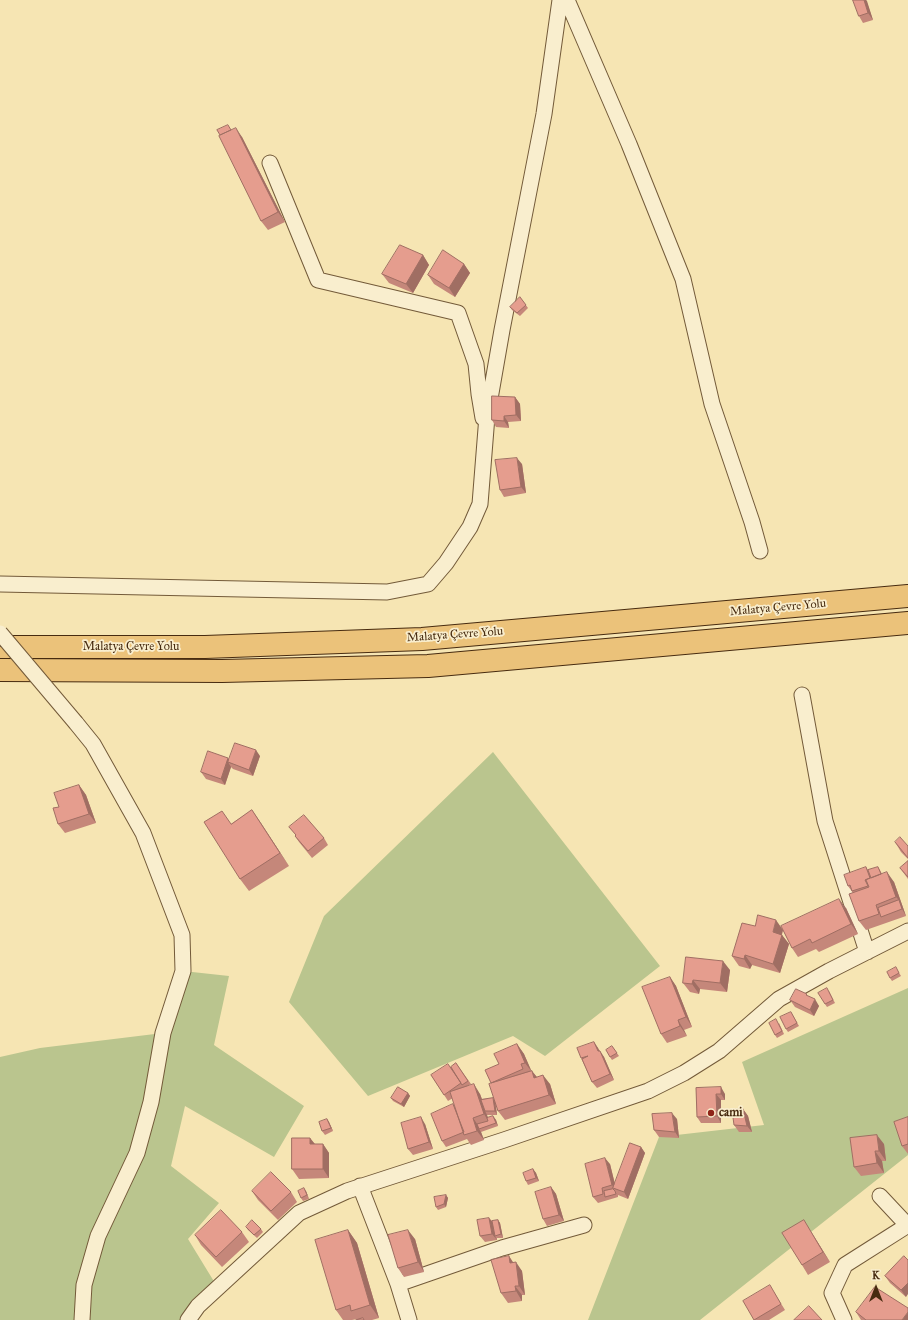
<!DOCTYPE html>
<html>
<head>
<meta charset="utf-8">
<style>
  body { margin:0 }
  #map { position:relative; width:908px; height:1320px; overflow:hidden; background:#f6e5b3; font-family:"IM FELL Great Primer",serif }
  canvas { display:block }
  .north { position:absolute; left:856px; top:1268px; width:40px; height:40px; -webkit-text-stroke:3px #f9eece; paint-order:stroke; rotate:0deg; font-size:11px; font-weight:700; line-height:16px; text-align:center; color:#472b10 }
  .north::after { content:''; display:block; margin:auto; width:14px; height:18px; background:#472b10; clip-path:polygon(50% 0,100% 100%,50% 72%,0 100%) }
</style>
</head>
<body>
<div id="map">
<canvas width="908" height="1320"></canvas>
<div class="north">K</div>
</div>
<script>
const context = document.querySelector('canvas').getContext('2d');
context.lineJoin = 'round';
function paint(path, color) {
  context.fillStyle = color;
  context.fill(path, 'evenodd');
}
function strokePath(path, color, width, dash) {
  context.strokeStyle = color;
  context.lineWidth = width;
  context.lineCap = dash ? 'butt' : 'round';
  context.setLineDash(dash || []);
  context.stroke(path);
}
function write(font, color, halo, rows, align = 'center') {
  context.font = font + ' "IM FELL Great Primer",serif';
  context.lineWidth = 3.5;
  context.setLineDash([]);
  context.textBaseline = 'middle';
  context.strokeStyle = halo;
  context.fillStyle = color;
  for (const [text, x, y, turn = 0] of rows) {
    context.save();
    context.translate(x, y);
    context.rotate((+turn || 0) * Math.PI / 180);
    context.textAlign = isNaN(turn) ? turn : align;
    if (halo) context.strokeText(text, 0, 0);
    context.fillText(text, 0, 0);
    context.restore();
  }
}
paint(new Path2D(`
  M493 752 660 966 545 1056 513 1036 368 1096 289 1002 324 916Z
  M183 971 229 976 214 1045 304 1106 274 1157 185 1106 171 1166 219 1203 188 1239 218 1288 191 1320H90L94 1255 86 1320H0V1057L40 1048 163 1033Z
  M908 988V1155L700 1320H588L659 1137 764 1125 742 1062Z`), '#bac58e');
const minor = new Path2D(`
  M567 0 629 144 683 279 712 404 752 522 760 551
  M270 163 318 280 458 313 476 364 479 394 483 418
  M0 584 387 592 428 584 446 563 470 527 480 504 487 416 502 330 544 114 560 0
  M802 695 825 821 867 952
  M76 723 93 744 143 833 182 935 183 971 163 1033 151 1102 137 1153 98 1236 84 1285 82 1320
  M360 1186 398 1284 409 1320
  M880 1196 908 1226
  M398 1284 502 1248 584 1225
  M188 1320 198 1306 299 1213 347 1191 504 1140 648 1091 684 1073 719 1051 779 999 829 971 908 931
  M844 1320 832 1293 845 1265 908 1225`);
const highway = new Path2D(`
  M0 647H205L422 639 908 596
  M0 670 222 671 428 666 908 623`);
strokePath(minor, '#735a39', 17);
strokePath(highway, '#472b10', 24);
strokePath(minor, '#f9eece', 15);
strokePath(highway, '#ebc27a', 22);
const minorBridge = new Path2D(`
  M0 633 76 723`);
strokePath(minorBridge, '#735a39', 17, []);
strokePath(minorBridge, '#f9eece', 15);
paint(new Path2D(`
  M853 0H866L873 20 863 23 859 16Z
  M231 130 242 137 285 222 268 230 261 221Z
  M423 255 429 265 413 293 389 283 382 274Z
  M464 264 470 273 455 297 434 284 428 275Z
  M520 297 528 308 520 316 512 310 510 307Z
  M515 397 520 404 521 421 508 422 509 428 496 427 492 420Z
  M522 464 526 493 504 497 500 490Z
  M260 756 253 776 233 769 231 767 225 785 206 779 201 772 229 759Z
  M79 785 86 795 96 823 65 833 58 824 59 807Z
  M252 810 289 866 249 891 240 879 231 824Z
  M289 827 324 838 328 845 312 858 299 842 295 836 296 835Z
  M895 842 908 846V859L901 852Z
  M908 861V879L900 868Z
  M866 867 868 870 878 867 880 870 882 874 894 882 906 916 866 930 859 921 853 893 848 886Z
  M846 908 858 934 819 952 816 949 798 957 792 948 783 930 782 935 789 944 780 973 752 965 750 969 739 966 732 956 782 929Z
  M686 957 730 970 727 992 700 989 699 994 690 992 683 983Z
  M898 971 901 976 892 981 890 978Z
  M670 977 676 986 692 1027 684 1030 687 1036 667 1043 661 1034Z
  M829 991 835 1003 827 1007 825 1004Z
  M809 996 819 1006 814 1016 795 1007 790 1000Z
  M791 1012 799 1026 788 1032 786 1029Z
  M779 1023 784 1034 777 1038 775 1035Z
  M594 1042 604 1057 614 1080 597 1088 592 1082 581 1058Z
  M517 1044 524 1054 531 1071H532L537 1077 550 1084 556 1104 505 1120 498 1111 496 1104 497 1115H487L488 1118 493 1116 496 1120 498 1126 481 1132 484 1140 471 1145 467 1139 446 1147 442 1141 453 1104 456 1109 453 1098 448 1101 431 1075 451 1067 456 1063 471 1084 467 1086 480 1094 482 1099 493 1098 495 1101 491 1084 499 1064Z
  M612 1046 619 1056 612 1060 610 1057Z
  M696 1088 725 1094V1100H721V1123H701L697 1117Z
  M408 1093 410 1096 404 1107 393 1101 391 1098Z
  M743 1109 748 1116 752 1132H739L734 1125Z
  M908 1117V1154L902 1146Z
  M327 1119 329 1122 333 1131 325 1135 322 1131Z
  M677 1119 679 1138 659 1137 654 1130Z
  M425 1124 433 1149 413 1155 408 1149Z
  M310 1138 315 1144H323L329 1153V1178L299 1179 292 1169Z
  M884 1144 886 1161H882L884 1173 861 1176 854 1167Z
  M641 1147 645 1153 628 1199 618 1195V1197L598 1203 593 1197 610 1164 615 1184Z
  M533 1169 536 1173 539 1181 528 1185 526 1181Z
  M551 1187 556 1194 564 1221 547 1226 543 1219Z
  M252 1191 291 1192 297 1202 278 1220 258 1200Z
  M306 1191 309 1199 303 1201 301 1198Z
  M446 1195 448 1198 446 1207 438 1210 436 1207Z
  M489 1218 492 1221 498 1220 500 1223 503 1238H497V1240L485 1242 480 1236Z
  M246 1227 261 1229 263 1232 257 1238 248 1230Z
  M348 1230 357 1243 379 1318 372 1320H356H358L357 1319 352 1320H343L336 1310Z
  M810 1230 830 1262 808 1275 802 1265Z
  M242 1232 249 1242 222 1267 201 1245 195 1235Z
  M415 1239 424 1272 404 1277 398 1268Z
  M509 1256 513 1262 522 1271 525 1295H522V1301L508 1303 501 1293Z
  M904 1256 906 1297 890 1283 885 1276Z
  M774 1292 785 1310 769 1320H754Z
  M856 1312 908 1320H861Z`), '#c5877a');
paint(new Path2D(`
  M864 0H866L867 1 873 20 868 13Z
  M236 128 242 137 285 222 278 212Z
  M423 255 429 265 413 293 406 284Z
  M464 264 470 273 455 297 449 288Z
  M515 397 520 404 521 421 516 415Z
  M504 416 508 422 509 428 504 421Z
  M517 458 522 464 526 493 521 487Z
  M256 750 260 756 253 776 249 770Z
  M228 758 232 764 228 762 231 767 225 785 221 779Z
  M79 785 86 795 96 823 89 814Z
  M252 810 261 823 289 866 280 853Z
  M887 872 894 882 906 916 902 909 899 900 896 897Z
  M839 899 846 908 858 934 851 924Z
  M776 920 783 930 779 942 773 932Z
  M782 935 789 944 780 973 773 964Z
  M745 955 752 965 750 969 744 959Z
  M723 961 730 970 727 992 720 983Z
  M670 977 676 986 692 1027 686 1017Z
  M693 980 700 989 699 994 692 984Z
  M815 999 819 1006 814 1016 810 1010Z
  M678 1020 684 1030 687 1036 680 1026Z
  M594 1042 598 1048 602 1058 598 1051Z
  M517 1044 524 1054 532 1072 525 1063Z
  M600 1051 604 1057 614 1080 610 1074Z
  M532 1071 539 1080 534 1078Z
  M543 1075 550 1084 556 1104 549 1095Z
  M474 1084 480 1094 486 1111H485L487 1115 490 1124 484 1114Z
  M721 1087 725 1094V1100L721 1094Z
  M408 1093 410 1096 404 1107 401 1104Z
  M716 1094 721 1100V1123L717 1116Z
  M493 1098 495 1102 497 1115 495 1111Z
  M743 1109 748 1116 752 1132 747 1126Z
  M672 1113 677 1119 679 1138 675 1132Z
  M493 1116 496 1120 498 1126 496 1123Z
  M421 1117 425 1124 433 1149 429 1142Z
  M473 1118 480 1128 479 1129 481 1132 484 1140 477 1131Z
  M327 1119 329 1122 333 1131 331 1128Z
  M877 1135 884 1144 886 1161 879 1151Z
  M310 1138 317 1147 310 1144Z
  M323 1144 329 1153V1178L323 1169Z
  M641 1147 645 1153 628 1199 624 1192Z
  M875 1151 882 1161 884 1173 877 1163Z
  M605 1158 610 1164 616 1189H615L612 1185Z
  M533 1169 536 1173 539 1181 536 1178Z
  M551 1187 556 1194 564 1221 559 1215Z
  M304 1188 306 1191 309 1199 307 1195Z
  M446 1195 448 1198 446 1207 444 1204Z
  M489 1218 494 1224 495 1236 497 1240 492 1234Z
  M498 1220 500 1223 503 1238 501 1234Z
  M804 1220 810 1230 830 1262 823 1252Z
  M348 1230 357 1243 379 1318 370 1305Z
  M408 1230 415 1239 424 1272 418 1262Z
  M509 1256 515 1266 510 1263Z
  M516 1262 522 1271 525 1295 519 1286Z
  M908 1283V1294L906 1297 901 1290Z
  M515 1286 522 1295V1301L516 1291Z
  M908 1312V1320H902Z`), '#a06e63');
const building = new Path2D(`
  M853 0H864L868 13 859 16Z
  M228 125 231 130 220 135 217 130Z
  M236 128 278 212 261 221 219 136Z
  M400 245 423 255 406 284 382 274Z
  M443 250 464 264 449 288 428 275Z
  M520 297 526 305 517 313 510 307Z
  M492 396 515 397 516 415 504 416V421L492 420Z
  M517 458 521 487 500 490 495 460Z
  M235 743 256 750 249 770 228 762Z
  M208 751 228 758 221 779 201 772Z
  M79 785 89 814 58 824 53 808 59 807 54 793Z
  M252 810 280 853 240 879 204 822 222 811 231 824Z
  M304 815 324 838 308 851 295 836 296 835 289 827Z
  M900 837 908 846V858L895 842Z
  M908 861V877L900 868Z
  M866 867 870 878 865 880 868 886 852 891 850 885 848 886 844 875Z
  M878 867 881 874 871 878 868 870Z
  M887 872 896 897 876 905 879 914 859 921 849 894 869 887 866 880Z
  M839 899 851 924 812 943 810 939 792 948 781 926Z
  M899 900 902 909 881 917 878 908Z
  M758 915 776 920 773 932 782 935 773 964 745 955 744 959 732 956 742 923 755 926Z
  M686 957 723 961 720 983 693 980 692 984 683 983Z
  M896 967 899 973 890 978 887 972Z
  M670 977 686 1017 678 1020 680 1026 661 1034 642 987Z
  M827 988 833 1000 825 1004 818 993Z
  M796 989 807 994 806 995 815 999 810 1010 790 1000Z
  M791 1012 797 1023 786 1029 780 1017Z
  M776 1019 782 1031 775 1035 769 1023Z
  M594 1042 598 1051H600L610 1074 592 1082 582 1059 588 1056 581 1058 577 1048Z
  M517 1044 525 1063 521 1064 523 1069 491 1083 485 1070 499 1064 494 1054Z
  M612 1046 617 1053 610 1057 606 1050Z
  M456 1063 468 1081 462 1085 451 1067Z
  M448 1064 461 1083 444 1095 431 1075Z
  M532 1071 534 1078 543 1075 549 1095 498 1111 489 1084Z
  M474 1084 484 1114 473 1118 477 1131 464 1135 450 1092Z
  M398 1087 408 1093 401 1104 391 1098Z
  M721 1087V1094H716L717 1116 697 1117 696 1088Z
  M493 1098 495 1111H485L481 1100Z
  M453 1104 464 1132 442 1141 431 1114Z
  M743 1109 747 1126 734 1125 732 1110Z
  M672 1113 675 1132 654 1130 652 1114Z
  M493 1116 496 1123 479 1129 477 1124 488 1121 487 1118Z
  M421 1117 429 1142 408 1149 401 1123Z
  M908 1117V1144L902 1146 894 1122Z
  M327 1119 331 1128 322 1131 319 1122Z
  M877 1135 879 1151H875L877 1163 854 1167 850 1138Z
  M292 1138H310V1144H323V1169H292Z
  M630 1143 641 1147 624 1192 613 1188Z
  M605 1158 612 1185 602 1188 603 1194 593 1197 585 1164Z
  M533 1169 536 1178 526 1181 523 1173Z
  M271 1172 291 1192 271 1211 252 1191Z
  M551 1187 559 1215 543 1219 535 1192Z
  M304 1188 307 1195 301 1198 298 1191Z
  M613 1189 615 1191 616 1194 605 1197 604 1191Z
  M446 1195 444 1204 436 1207 434 1197Z
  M221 1210 242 1232 216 1257 195 1235Z
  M489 1218 492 1234 480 1236 477 1220Z
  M252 1220 261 1229 254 1235 246 1227Z
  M498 1220 501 1234 495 1236 492 1221Z
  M804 1220 823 1252 802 1265 782 1233Z
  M348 1230 370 1305 351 1311 350 1305 336 1310 315 1240Z
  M408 1230 418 1262 398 1268 388 1235Z
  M509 1256 510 1263 516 1262 519 1286H515L516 1291 501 1293 491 1260Z
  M904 1256 908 1260V1283L901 1290 885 1276Z
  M770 1285 781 1304 754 1320 743 1301Z
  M875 1287 908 1308V1312L902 1320H866L856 1312Z
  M809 1306 822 1320H794Z
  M363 1318 364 1320H356Z`);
paint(building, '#e59d8e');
strokePath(building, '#a06e63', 1);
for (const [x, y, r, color] of [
  [711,1113,4,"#8f2418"]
]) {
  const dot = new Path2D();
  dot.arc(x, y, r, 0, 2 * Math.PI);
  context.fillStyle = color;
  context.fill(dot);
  strokePath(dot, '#f9eece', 1.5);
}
write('12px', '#472b10', '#f9eece', [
  ["Malatya Çevre Yolu",778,608,-5],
  ["Malatya Çevre Yolu",455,635,-4],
  ["Malatya Çevre Yolu",131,647]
]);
write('bold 12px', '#472b10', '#f9eece', [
  ["cami",719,1113]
], 'left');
</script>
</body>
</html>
